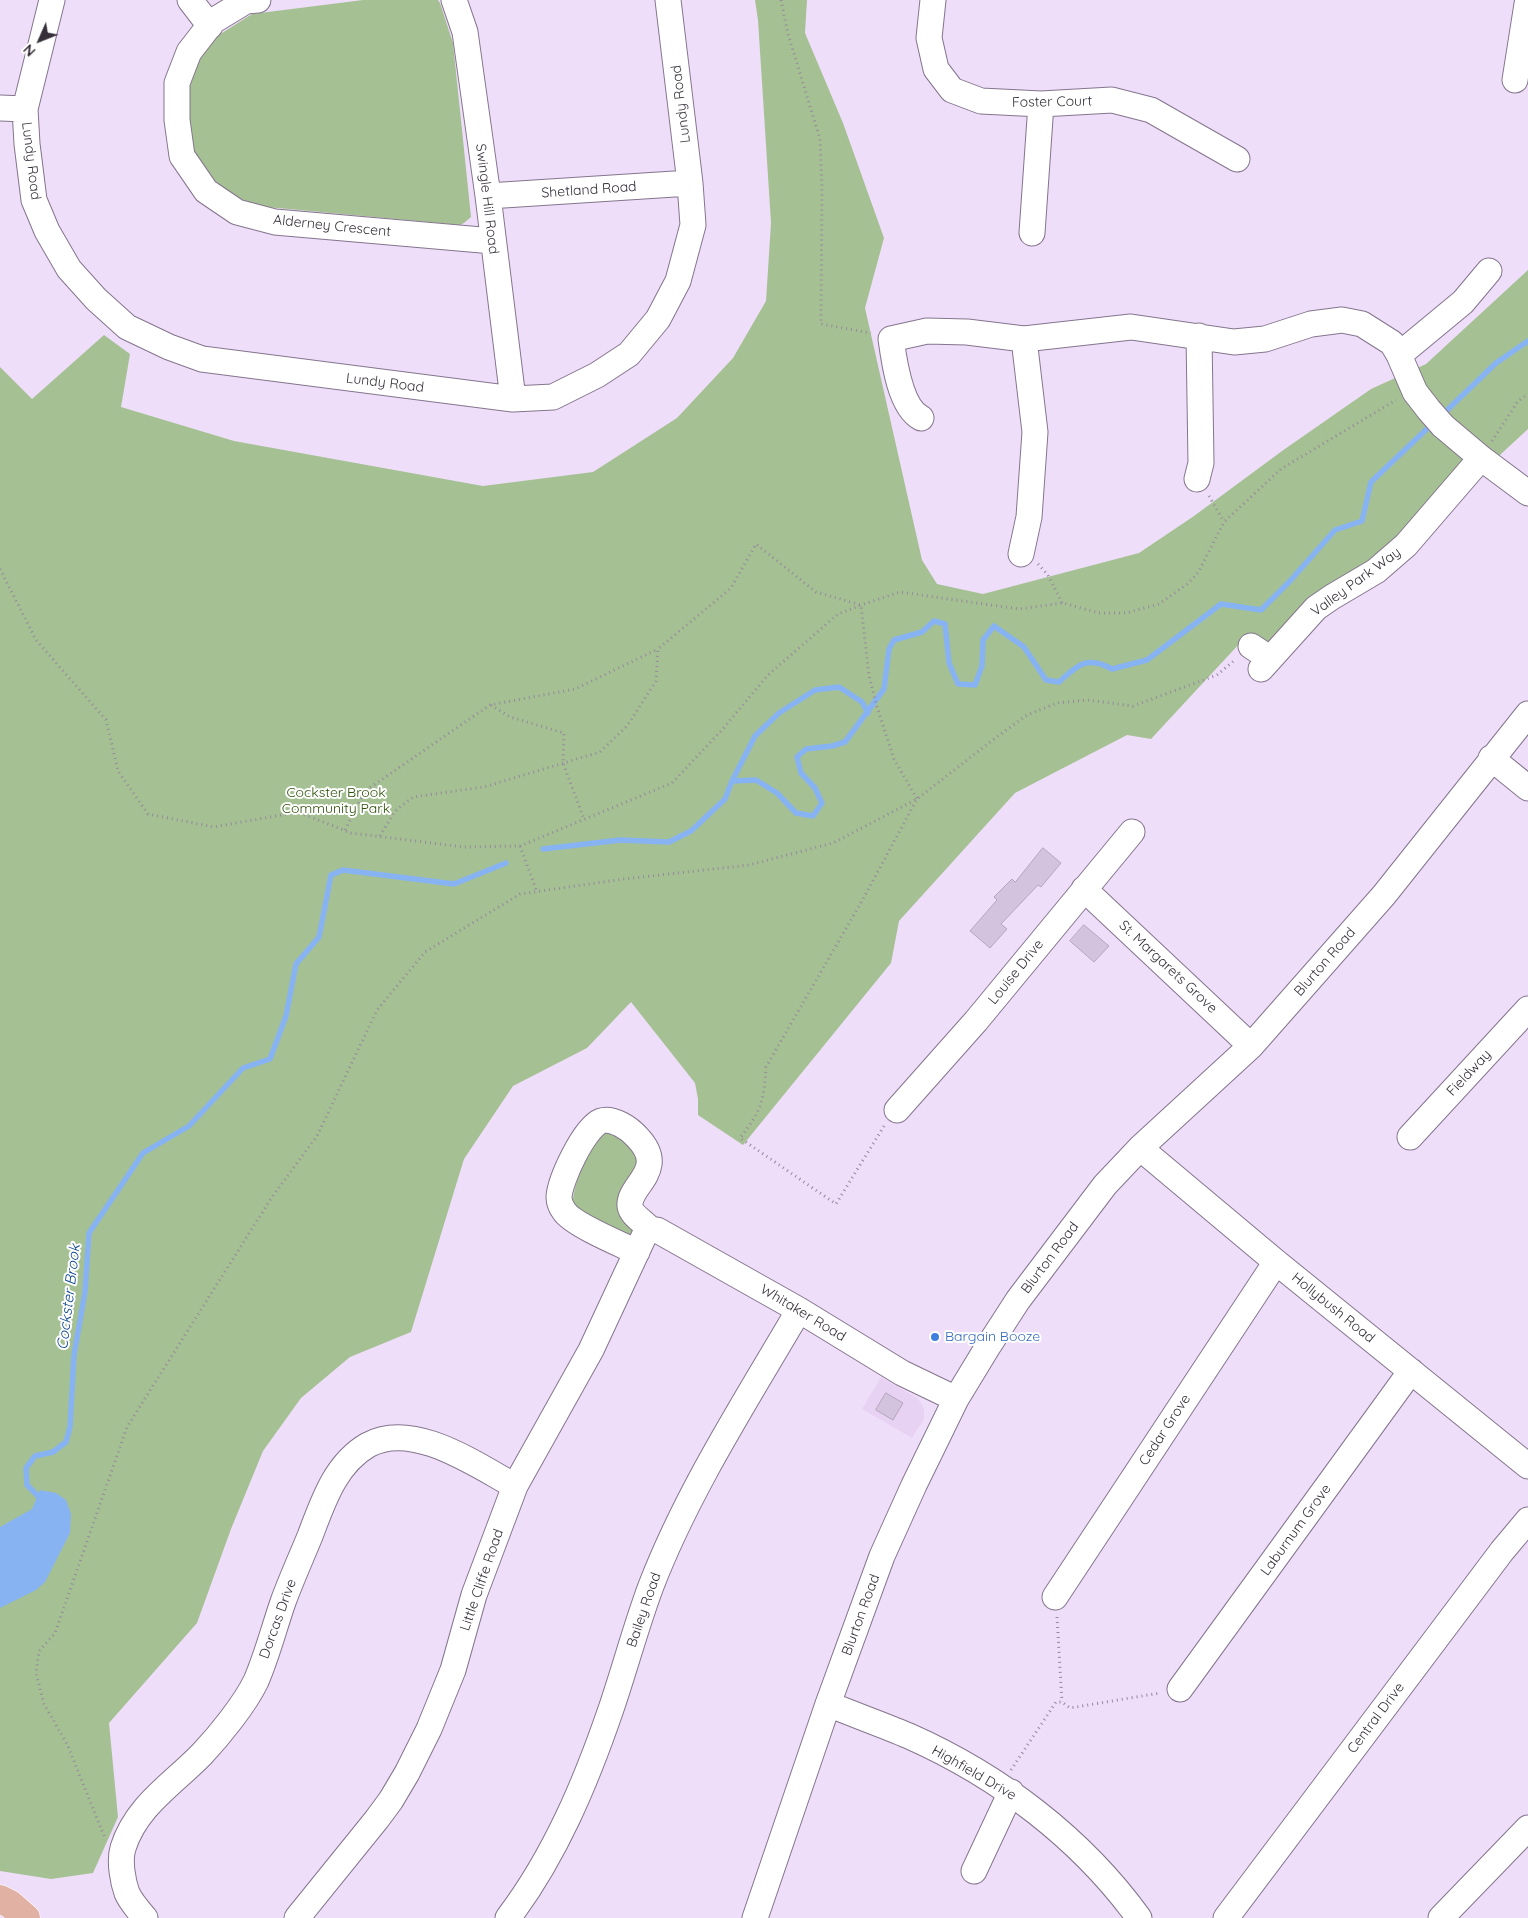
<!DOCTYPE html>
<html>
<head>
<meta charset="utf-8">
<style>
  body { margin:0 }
  #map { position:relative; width:1528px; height:1918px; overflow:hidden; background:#efdef9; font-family:Quicksand,sans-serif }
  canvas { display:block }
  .north { position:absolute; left:15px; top:15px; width:50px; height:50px; -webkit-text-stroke:4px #fff; paint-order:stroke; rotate:226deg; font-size:14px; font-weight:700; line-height:20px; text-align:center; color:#362f3a }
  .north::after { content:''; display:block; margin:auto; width:18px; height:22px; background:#362f3a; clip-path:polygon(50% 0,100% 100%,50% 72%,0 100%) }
</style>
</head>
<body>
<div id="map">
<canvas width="1528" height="1918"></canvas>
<div class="north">N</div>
</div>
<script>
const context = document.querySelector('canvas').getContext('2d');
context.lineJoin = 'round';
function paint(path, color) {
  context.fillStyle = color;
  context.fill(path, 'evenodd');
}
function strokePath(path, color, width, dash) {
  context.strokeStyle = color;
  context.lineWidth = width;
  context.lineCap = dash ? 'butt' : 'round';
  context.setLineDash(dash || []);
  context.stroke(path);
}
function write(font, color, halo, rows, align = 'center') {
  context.font = font + ' Quicksand,sans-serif';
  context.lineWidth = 4;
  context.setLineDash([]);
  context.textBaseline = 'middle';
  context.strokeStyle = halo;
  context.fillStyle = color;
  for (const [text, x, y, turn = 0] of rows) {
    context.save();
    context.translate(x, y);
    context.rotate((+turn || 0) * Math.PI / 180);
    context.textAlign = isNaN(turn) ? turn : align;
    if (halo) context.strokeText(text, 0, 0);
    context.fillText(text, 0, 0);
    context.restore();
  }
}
paint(new Path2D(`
  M881 1377 917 1398 922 1404 924 1410V1419L912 1438 862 1409Z`), '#e8d2f4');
paint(new Path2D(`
  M363 0H438L440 3 453 43 471 217 464 223 460 225 256 206 233 195 209 176 197 160 188 133 189 89 198 63 211 40 252 14Z
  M755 0H807L805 33 843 123 884 238 865 308 922 560 937 584 983 594 1139 553 1194 516 1282 451 1371 389 1426 364 1528 270V429L1271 667 1240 643 1151 739 1127 735 1015 793 899 921 891 963 743 1145 698 1115V1099L695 1083 631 1002 587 1048 513 1086 464 1159 411 1332 350 1357 301 1398 263 1451 231 1529 197 1623 109 1723 118 1817 93 1873 51 1879 0 1871V367L32 399 104 335 130 354 121 407 234 441 483 486 593 472 677 418 733 358 766 301 771 223 758 20Z
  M609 1131 638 1146V1243L580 1214 573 1205C571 1186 592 1140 609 1131Z`), '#a5c194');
paint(new Path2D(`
  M40 1490 56 1493 66 1500 71 1514 70 1533 45 1582 36 1590 0 1608V1527L32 1509Z`), '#87b3f2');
strokePath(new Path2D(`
  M1441 416 1496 363 1528 341
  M732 781 756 780 777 793 796 813 813 816 822 803 815 788 801 773 797 757 806 749 832 746 845 742 884 689 889 649 894 640 922 632 934 621 945 624 949 663 958 684 975 685 982 666 983 640 994 626 1024 647 1046 680 1059 682C1078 665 1087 655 1112 669L1147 660 1221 604 1261 610 1290 581 1335 530 1362 521 1371 482 1432 424
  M543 849 620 840 669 842 691 831 725 799 732 781 755 736 779 713 815 690 839 687 862 702 868 713
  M43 1501 27 1485 26 1468 35 1456 53 1452 66 1442 70 1427 74 1355 85 1292 89 1233 143 1153 189 1126 243 1068 270 1059 286 1016 296 964 319 937 331 875 343 870 454 884 506 863`), '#87b3f2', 5.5);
const building = new Path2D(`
  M1043 848 1061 863 1041 887 1038 885 1001 924 1007 929 990 948 970 931 997 900 994 897 1012 879 1015 882Z
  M1084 925 1109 946 1094 962 1070 941Z
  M886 1393 903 1403 893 1420 876 1410Z`);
paint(building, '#d4c3de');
strokePath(building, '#b6a5bf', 1);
const minor = new Path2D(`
  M52 0 25 109 27 144 34 200 47 231 69 269 96 299 127 327 169 347 202 359 513 399 553 397 597 375 629 354 658 319 678 281 693 225 690 183 668 0
  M190 0 210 26
  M258 0 246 1 213 21 189 52 177 83V120L182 156 206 191 237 212 275 222 493 241
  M454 0 465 32 488 196 513 399
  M933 0 929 38 936 69 952 90 981 101 1041 104 1112 100 1151 110 1237 159
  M1515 80 1527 4
  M0 108 25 109
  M488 196 690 183
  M1032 233 1041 104
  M1399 355 1463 302 1489 271
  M921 418C900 407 894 361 891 339L927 331 967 332 1024 339 1131 327 1234 342 1265 339 1311 324 1342 320 1362 324 1392 343 1399 355 1415 392 1429 410 1443 426 1481 458 1528 493
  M1197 479 1201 463 1199 336
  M1021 554 1029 517 1035 432 1024 339
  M1251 646 1269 658
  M1261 669 1316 608 1332 597 1376 571 1406 545 1481 458
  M1491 758 1528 788
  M1084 889 1251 1046
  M897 1110 976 1021 1132 832
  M1410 1137 1528 1009
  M1140 1148 1276 1262 1528 1466
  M650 1229 657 1230 799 1310 902 1373 956 1399
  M637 1252C620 1244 572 1224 564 1211 561 1207 559 1202 559 1197 560 1180 584 1128 601 1121 613 1117 630 1129 637 1137 669 1170 628 1185 630 1206 631 1215 644 1222 650 1229
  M1055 1597 1276 1262
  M1180 1689 1411 1371
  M828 1704C855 1715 883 1725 909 1736 999 1776 1081 1838 1139 1918
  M974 1871 1011 1792
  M145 1918C139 1911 131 1902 127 1893 123 1882 119 1861 123 1848 136 1806 173 1784 202 1754 219 1736 245 1704 256 1681 267 1656 274 1628 283 1602 291 1580 301 1558 310 1536 323 1502 335 1464 368 1445 413 1420 476 1465 515 1486
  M297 1918 377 1819 391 1800 407 1773 429 1729 453 1670 474 1595 515 1486 591 1350 645 1234 650 1229
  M508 1918C555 1856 586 1782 611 1709 625 1668 636 1626 651 1586 688 1490 747 1399 799 1310
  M755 1918 828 1704 882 1556 914 1485 956 1399 987 1348 1018 1300 1105 1185 1140 1148 1251 1046 1384 895 1528 714
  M1226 1918 1502 1551 1528 1520
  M1441 1918 1528 1828`);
const major = new Path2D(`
  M0 1899 10 1904 26 1918`);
strokePath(minor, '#84758d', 27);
strokePath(major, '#fff', 29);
strokePath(new Path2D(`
  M781 0 788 34 820 139 822 187 821 324 871 333
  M1492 441 1518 401 1528 394
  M1209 496 1224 522
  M1038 564 1048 575 1062 603
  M0 569 36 640 106 720 118 771 148 814 214 827 298 812 351 833 464 847 520 846 672 783 722 730 768 675 838 614 861 605 900 592 1019 609 1063 603 1099 613H1126L1159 604 1187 584 1198 573 1224 522 1281 469 1396 400
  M491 705 510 717 564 733 563 763 584 819
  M345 830 365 791 490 705 575 689 658 649
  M380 836 395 811 413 797 484 787 600 752 627 726 656 681 658 649 731 588 756 544 816 592 861 605 869 676 877 707 894 759 917 799
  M520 846 537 892
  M884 1126 836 1204 740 1138C761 1111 764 1102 766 1067L863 899 917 799
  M1057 1617 1062 1702
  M1011 1770 1056 1702H1062L1070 1708 1160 1693
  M104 1836 67 1744 44 1704 36 1673 39 1651 55 1633 127 1427 272 1197 317 1136 377 1010 425 952 520 894 624 879 749 865 833 843 917 799 994 739 1027 715 1057 703 1087 700 1133 706 1217 675 1235 660`), '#95899c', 3, [1, 4]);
strokePath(minor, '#fff', 25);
strokePath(major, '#e1b2a3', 28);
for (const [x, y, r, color] of [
  [935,1337,5,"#3f7fe0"]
]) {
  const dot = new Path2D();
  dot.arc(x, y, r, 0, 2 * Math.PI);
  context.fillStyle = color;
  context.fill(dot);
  strokePath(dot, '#fff', 2);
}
write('14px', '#362f3a', '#fff', [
  ["Foster Court",1052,102,-1],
  ["Lundy Road",681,104,-97],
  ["Lundy Road",31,161,83],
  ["Shetland Road",589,190,-4],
  ["Swingle Hill Road",487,199,83],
  ["Alderney Crescent",332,226,6],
  ["Lundy Road",385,383,7],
  ["Valley Park Way",1356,582,-36],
  ["Blurton Road",1325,962,-49],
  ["St. Margarets Grove",1168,967,43],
  ["Louise Drive",1016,972,-51],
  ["Fieldway",1469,1073,-47],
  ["Blurton Road",1050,1258,-53],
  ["Hollybush Road",1333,1308,39],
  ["Whitaker Road",803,1313,31],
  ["Cedar Grove",1165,1430,-57],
  ["Laburnum Grove",1296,1530,-54],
  ["Little Cliffe Road",482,1580,-71],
  ["Bailey Road",644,1610,-71],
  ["Blurton Road",861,1615,-70],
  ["Dorcas Drive",278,1619,-70],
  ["Central Drive",1376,1718,-53],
  ["Highfield Drive",974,1773,30]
]);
write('14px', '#2c5007', '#fff', [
  ["Cockster Brook",336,793],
  ["Community Park",336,809]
]);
write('14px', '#366cbe', '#fff', [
  ["Bargain Booze",945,1337]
], 'left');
write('italic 15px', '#0f4890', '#fff', [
  ["Cockster Brook",69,1297,-83]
]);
</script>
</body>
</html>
